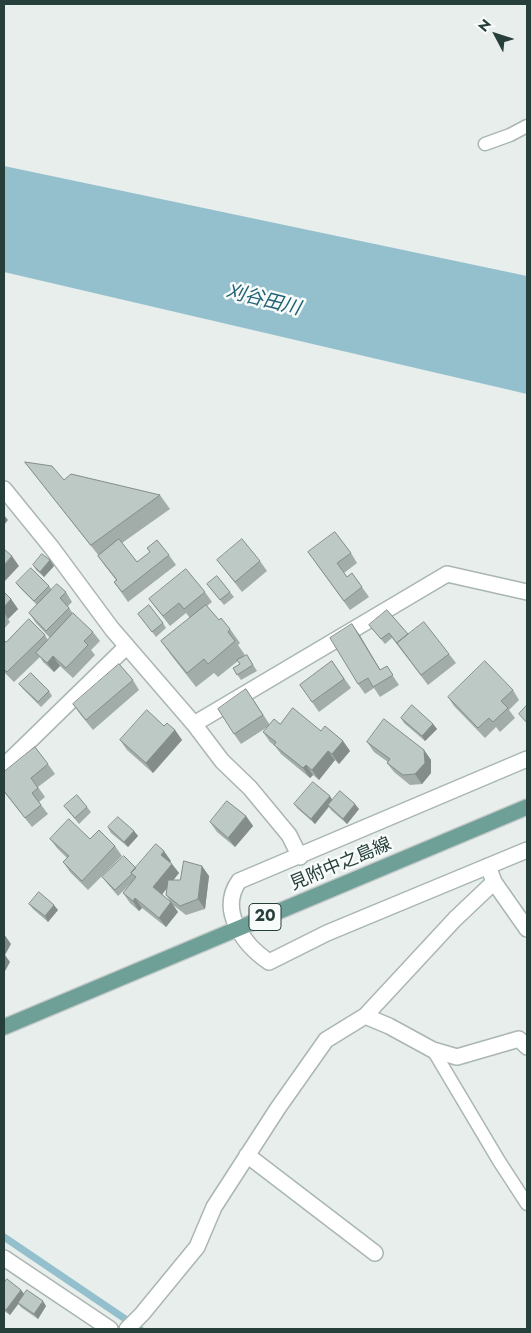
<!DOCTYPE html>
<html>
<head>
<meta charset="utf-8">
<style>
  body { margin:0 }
  #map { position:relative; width:531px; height:1333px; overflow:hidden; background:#e7eeeb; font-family:Jost,sans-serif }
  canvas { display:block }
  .frame { position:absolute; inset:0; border:5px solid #273f3b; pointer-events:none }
  .north { position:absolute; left:471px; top:10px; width:50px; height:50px; -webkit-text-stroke:4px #f7fbf9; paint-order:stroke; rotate:310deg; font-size:14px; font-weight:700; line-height:20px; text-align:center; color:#273f3b }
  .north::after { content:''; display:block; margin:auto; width:18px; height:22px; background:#273f3b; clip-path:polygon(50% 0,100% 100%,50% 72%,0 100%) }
</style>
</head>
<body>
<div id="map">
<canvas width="531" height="1333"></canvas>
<div class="frame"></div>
<div class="north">N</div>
</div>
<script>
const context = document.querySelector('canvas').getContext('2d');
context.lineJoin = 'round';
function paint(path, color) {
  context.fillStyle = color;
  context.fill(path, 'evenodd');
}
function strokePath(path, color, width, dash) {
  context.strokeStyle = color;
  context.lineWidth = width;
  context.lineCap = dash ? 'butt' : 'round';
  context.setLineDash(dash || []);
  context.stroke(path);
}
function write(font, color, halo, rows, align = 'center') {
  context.font = font + ' Jost,"Noto Sans JP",sans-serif';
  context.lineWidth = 5;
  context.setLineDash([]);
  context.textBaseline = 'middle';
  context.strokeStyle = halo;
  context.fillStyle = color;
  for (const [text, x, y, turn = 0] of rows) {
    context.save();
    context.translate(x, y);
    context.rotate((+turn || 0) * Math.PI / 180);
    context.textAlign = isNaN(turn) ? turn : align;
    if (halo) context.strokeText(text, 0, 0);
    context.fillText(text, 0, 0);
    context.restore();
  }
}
paint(new Path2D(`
  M4 166 527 276V394L4 272Z`), '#94c0ce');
strokePath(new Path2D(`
  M4 1237 140 1329`), '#94c0ce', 7);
const lane = new Path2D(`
  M485 144 510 135 527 126
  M433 1050 499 1161 527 1204`);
const street = new Path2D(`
  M4 489 52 548 112 629 194 724 222 761 250 788 289 835 300 857
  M194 724 447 574 527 592
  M527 759 239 881C218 911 244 945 269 962L327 933 527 850
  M4 766 127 646
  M494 882 527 929
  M365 1016 389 1026 433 1050 457 1057 519 1039 527 1047
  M247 1155 375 1253
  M4 1258 110 1329
  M127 1329 142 1314 197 1247 214 1207 278 1108 326 1040 365 1016 455 919 494 882 488 866`);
const primary = new Path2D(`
  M4 1027 527 807`);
strokePath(lane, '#aab6b3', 15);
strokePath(street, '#aab6b3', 18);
strokePath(primary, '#c3c9c8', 18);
strokePath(lane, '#fff', 12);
strokePath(street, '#fff', 15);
strokePath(primary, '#6fa097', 15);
paint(new Path2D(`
  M25 462 64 480 160 495 170 509 122 543 137 562 169 555 176 565 128 602 114 582 116 580 105 566 98 556H99L35 475Z
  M351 553 357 563 344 573 347 577 352 573 369 597 350 610 315 562Z
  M50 560 54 566 44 577 36 570 33 565Z
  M217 560 260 561 267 571 242 592Z
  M16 583 49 586 52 590 66 592 72 602 68 606 73 614 93 632 100 641 91 650 95 655 73 678 60 666 54 672 43 662 40 657 14 682 4 672V640L6 642 45 635 48 640 50 638 36 623 29 613 37 605 20 588Z
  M207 584 230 592 234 597 224 605Z
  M4 592 11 599 18 609 8 619 10 622 4 629Z
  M205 592 212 602 207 606 219 620 230 629 240 643 238 645 245 655 242 657 250 660 257 671 241 680 233 668 240 664 238 661 218 677 214 673 196 687 171 655 161 641 190 618 186 613 170 626 149 599Z
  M138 614 163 623 166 628 156 637Z
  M369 625 408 634 449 654 456 663 428 685 392 638 385 644Z
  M359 634 380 669 393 676 399 685 380 697 374 688 365 694 358 684Z
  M332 661 351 688 319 712 300 685Z
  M133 680 139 690 93 730 80 714 73 704Z
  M19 684 49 691 52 696 41 707 23 689Z
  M513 690 519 700 509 710 515 718 500 732 496 727 485 738 454 706 448 697Z
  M253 699 270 725 280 724 321 731 343 741 350 751 339 764 335 760 319 780 313 775 310 778 281 754 275 746 270 742 263 732 269 726 241 744 234 734Z
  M401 718 433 724 437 729 425 741 404 723Z
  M164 726 175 730 182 740 153 773 127 750 120 740Z
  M367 742 424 750 431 760V773L422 784 410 785 394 772 387 763 388 762 374 752Z
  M48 764 55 774 38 787 45 797 39 802 48 814 32 827 4 792V772Z
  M332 800 359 809 347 824 331 810 329 807 315 824 298 809 294 804Z
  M64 806 87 807 91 812 79 824Z
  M246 816 253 826 235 847 217 832 210 822Z
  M108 828 134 831 138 836 128 847 111 833Z
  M50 839H90L115 846 122 856 88 890 70 872 63 862 67 858 57 848Z
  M171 861 170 862 179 873 173 880H180L209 876 205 909 186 915 173 905 178 912 166 927 142 908 139 911 130 903 123 893 131 883 118 896 106 882 102 877ZM167 888 166 895 171 902 162 894Z
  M29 904 58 910 48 922 33 909Z
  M4 1283 21 1290 24 1294 46 1306 38 1319 22 1308 18 1304 10 1315 4 1311Z`), '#a2ada9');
paint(new Path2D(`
  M4 515 8 520 4 525Z
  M12 556 19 566 4 582V565Z
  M50 560 54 566 44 577 40 572Z
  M11 599 18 609 8 619 4 612V607Z
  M352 624 359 634 386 680 380 670Z
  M53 656 60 666 54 672 47 663Z
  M433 724 437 729 425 741 422 736Z
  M175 730 182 740 153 773 146 763Z
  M343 741 350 751 339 764 332 754Z
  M424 750 431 760V773L422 784 415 774Z
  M328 751 335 760 319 780 312 770Z
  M306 765 313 775 310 778 303 768Z
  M330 796 333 801 315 824 311 819Z
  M355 804 359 809 347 824 343 819Z
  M246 816 253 826 235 847 228 838Z
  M134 831 138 836 128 847 124 842Z
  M164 851 171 861 168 865 161 855Z
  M172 864 179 873 160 897 153 887Z
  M202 866 209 876 205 909 198 899Z
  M135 898 142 908 139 911 133 901Z
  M171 902 178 912 166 927 159 918Z
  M54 905 58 910 48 922 45 916Z
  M4 934 11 944 5 955 10 962 4 973Z
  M21 1290 25 1295 10 1315 6 1310Z
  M43 1301 46 1306 38 1319 34 1314Z`), '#848d8a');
const building = new Path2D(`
  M25 462 52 466 64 480 71 474 160 495 91 545Z
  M335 532 351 553 337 563 347 577 352 573 362 587 344 601 308 552Z
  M119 539 137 562 150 552 147 548 157 540 169 555 122 592 114 582 117 580 98 556Z
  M242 539 260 561 235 582 217 560Z
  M4 549 12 556 4 565Z
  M42 554 50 560 40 572 33 565Z
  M31 568 49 586 34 601 16 583Z
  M186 569 205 592 184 609 179 603 163 616 149 599Z
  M217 576 230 592 220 600 207 584Z
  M57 584 66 592 60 598 69 608 46 631 29 613Z
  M4 592 11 599 4 607Z
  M149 605 163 623 152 632 138 614Z
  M206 605 219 620 221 618 230 629 228 632 235 641 208 664 204 659 187 673 161 641Z
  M387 610 408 634 397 643 389 633 381 639 369 625Z
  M73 613 93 632 84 641 88 645 66 668 53 656 47 663 36 653Z
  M29 619 45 635 7 672 4 669V640L6 642Z
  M424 622 449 654 421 675 397 643Z
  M352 624 380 670 387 666 393 675 373 687 368 678 358 684 330 638Z
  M247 655 253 665 237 675 233 668 240 664 237 660Z
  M332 661 344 679 312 702 300 685Z
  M485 661 513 690 501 701 508 708 493 722 489 718 478 728 448 697Z
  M119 664 133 680 86 720 73 704Z
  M31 673 49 691 38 702 19 684Z
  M246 689 263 715 234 734 218 709Z
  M412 705 433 724 422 736 401 718Z
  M527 705V723L519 714Z
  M293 708 321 731 325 726 343 741 332 754 328 751 312 770 306 765 303 768 274 745 276 742 263 732 274 719 280 724Z
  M147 710 164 726 167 723 175 730 146 763 120 740Z
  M384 719 424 750 425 763 415 774 403 775 387 763 390 759 367 742Z
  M35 747 48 764 31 778 38 788 32 793 41 805 25 818 4 791V772Z
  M313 782 330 796 311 819 294 804Z
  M340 791 355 804 343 819 328 805Z
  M77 795 87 807 75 818 64 806Z
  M227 801 246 816 228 838 210 822Z
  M118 817 134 831 124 842 108 827Z
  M69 819 90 839 99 830 115 846 82 881 63 862 69 856 50 839Z
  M156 844 164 851 161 855 172 864 153 887 171 902 159 918 135 898 133 901 123 893 136 877 131 873Z
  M124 856 136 868 131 873 132 874 115 890 102 877Z
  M184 861 202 866 198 899 180 906 166 895 168 880H180Z
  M39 892 54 905 45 916 29 904Z
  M7 1279 21 1290 6 1310 4 1308V1283Z
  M27 1290 43 1301 34 1314 18 1303Z`);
paint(building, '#bcc9c5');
strokePath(building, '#848d8a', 1);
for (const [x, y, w] of [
  [265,917,32]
]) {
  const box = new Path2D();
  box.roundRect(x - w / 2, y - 13.5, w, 27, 4);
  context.fillStyle = '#f7fbf9';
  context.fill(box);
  strokePath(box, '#273f3b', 1);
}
write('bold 16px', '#273f3b', null, [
  ["20",265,917]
]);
write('18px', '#273f3b', '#f7fbf9', [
  ["見附中之島線",341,865,-23]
]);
write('italic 19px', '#246377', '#f7fbf9', [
  ["刈谷田川",263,301,14]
]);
</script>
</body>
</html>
